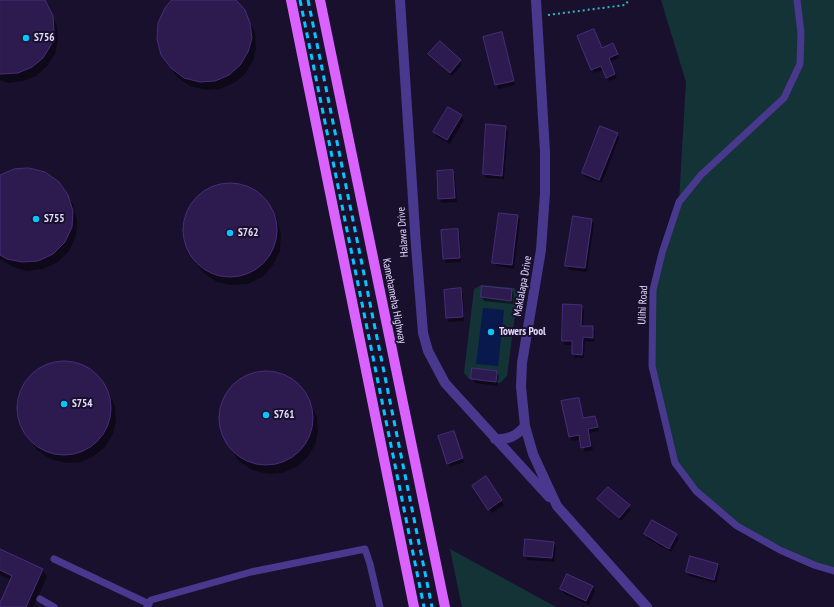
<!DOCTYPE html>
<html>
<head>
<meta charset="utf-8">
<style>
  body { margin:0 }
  canvas { display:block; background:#19102d }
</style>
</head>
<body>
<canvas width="834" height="607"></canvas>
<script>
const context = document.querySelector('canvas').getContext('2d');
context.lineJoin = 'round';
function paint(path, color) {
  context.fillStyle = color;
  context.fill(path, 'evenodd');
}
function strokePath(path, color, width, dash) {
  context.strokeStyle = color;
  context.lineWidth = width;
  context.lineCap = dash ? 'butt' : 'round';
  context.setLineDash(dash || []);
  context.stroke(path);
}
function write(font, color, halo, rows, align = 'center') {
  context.font = font + ' "PT Sans Narrow",sans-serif';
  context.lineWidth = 4;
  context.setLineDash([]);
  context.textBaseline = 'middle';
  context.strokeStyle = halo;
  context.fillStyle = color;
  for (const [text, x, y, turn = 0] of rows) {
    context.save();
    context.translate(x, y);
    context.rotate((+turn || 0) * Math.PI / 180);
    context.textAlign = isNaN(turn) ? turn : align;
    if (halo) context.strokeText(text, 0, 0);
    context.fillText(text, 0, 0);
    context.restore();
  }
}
paint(new Path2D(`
  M661 0H834V571L737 526 696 491 675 463 652 366 653 290 679 202 686 82Z
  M481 285 514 288 518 292 507 376 500 383 469 379 464 373 474 289Z
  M450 549 556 607H462Z`), '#133337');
paint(new Path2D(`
  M483 308 504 310 498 366 476 364Z`), '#09184d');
paint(new Path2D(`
  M0 0H44L57 26 58 40 55 54 47 66 36 76 23 81 8 83 0 80Z
  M174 0H235L244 10 255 33 256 48 253 61 245 74 234 83 220 89 206 90 190 86 177 77 162 55Z
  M502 33 515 85 498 89 484 38Z
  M602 49H615L619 58 610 62 617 78 609 81 604 70 594 73 592 69Z
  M430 54 460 61 462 65 452 76Z
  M448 108 461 116 464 120 450 144 436 136 434 132Z
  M505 127 508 131 504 179 486 178 484 174Z
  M617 134 598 182 585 177 583 173Z
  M618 135 619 138 602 183 599 182Z
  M453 171 455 175 457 202 442 203 439 199Z
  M0 176 67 195 73 204 77 220 76 236 69 251 58 262 43 269 27 271 13 267 0 259Z
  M233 183 249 188 262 196 277 219 281 234 280 251 273 265 262 277 248 284 231 285 217 282 205 274 195 263 184 240 183 226 187 212 194 199 205 190 219 185Z
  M517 216 520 220 514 269 496 266 494 262Z
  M591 220 594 224 587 272 569 270 566 265Z
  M457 230 460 234 461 262 446 263 444 259Z
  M460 289 463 294 464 321 449 322 447 318Z
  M512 290 514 294 513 304 484 301 482 297Z
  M581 306 584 310 583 327H592L595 331 594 342 585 341 584 358H575L573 354V345H565L563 341Z
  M68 361 82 365 95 372 104 383 115 406 116 421 113 434 105 447 94 456 81 462 66 463 50 459 37 450 22 428 18 412 19 396 26 381 37 370 52 363Z
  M270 372 284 376 296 383 306 394 317 417 318 431 315 445 307 458 296 467 282 473 268 474 252 470 239 461 224 439 220 423 221 407 228 392 239 381 254 374Z
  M496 372 499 376 497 386 475 383 472 379Z
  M579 399 584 419 595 417 599 431 590 433 593 450 585 452 581 439 572 441 570 437 562 402Z
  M456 436 464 462 450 467 448 463Z
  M486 478 504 505 492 513 476 490Z
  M598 500 629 506 631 510 621 521Z
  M645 534 676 535 679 539 671 552 648 539Z
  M553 542 556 547 554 562 527 560 525 556Z
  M0 550 43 570 47 577 33 607H0L11 580 0 575Z
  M718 565 720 569 716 583 689 576 687 572Z
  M568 576 593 587 595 591 589 605 564 594 561 589Z`), '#0007');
const building = new Path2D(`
  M0 0H45L53 16 54 31 51 45 43 58 32 67 18 73 0 74Z
  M172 0H236L245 10 250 23 252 38 248 52 240 65 229 75 215 81 200 82 184 78 171 68 161 55 157 39 158 23 165 8Z
  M594 29 602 48 613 43 618 54 609 58 615 74 606 78 601 66 591 70 577 36Z
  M502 32 514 81 495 85 483 37Z
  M440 41 461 60 450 73 428 54Z
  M448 107 462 115 447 140 433 132Z
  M486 124 506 126 502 176 483 174Z
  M600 126 618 133 599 180 582 173Z
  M29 168 45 172 59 182 68 195 73 211 72 227 65 242 53 254 38 261 22 262 7 259 0 255V175L14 169Z
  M453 170 455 198 438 199 437 171Z
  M183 230a47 47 0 1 1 94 0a47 47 0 1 1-94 0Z
  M499 213 518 215 512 265 492 263Z
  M573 216 592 219 585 268 565 266Z
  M458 229 460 258 443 259 441 230Z
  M482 286 512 289 511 301 481 297Z
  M461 288 463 317 446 318 444 290Z
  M563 304 582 305 581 326H593V338L583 337 582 355 572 354V341H562Z
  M17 408a47 47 0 1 1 94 0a47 47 0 1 1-94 0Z
  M472 368 497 371 496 382 471 379Z
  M219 418a47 47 0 1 1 94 0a47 47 0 1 1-94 0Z
  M579 398 583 418 595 416 598 427 588 429 591 446 581 448 579 435 569 437 561 401Z
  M454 431 463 458 447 464 438 436Z
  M486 476 502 500 488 510 472 486Z
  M608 487 630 505 619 518 597 499Z
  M652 520 677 534 669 549 644 534Z
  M525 539 554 542 552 558 524 556Z
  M0 549 43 569 26 607H0V603L12 576 0 570Z
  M690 556 718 564 714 580 686 572Z
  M567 574 593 586 586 601 560 589Z`);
paint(building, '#2d1b4f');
strokePath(building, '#472c7c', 1);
strokePath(new Path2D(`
  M548 15 625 5 629 0`), '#2bb8c4', 2, [2, 3]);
strokePath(new Path2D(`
  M797 0 801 33 800 64 784 98 701 175 679 202 662 253 653 290 652 366 675 463 696 491 737 526 780 550 814 565 834 571
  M54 559 149 604
  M40 599 54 607
  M147 607 151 600 251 572 365 549 370 564 380 607`), '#48398e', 7);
strokePath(new Path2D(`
  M400 0 416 246 423 333 428 351 445 383 549 497
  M536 0 545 152V193L541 250 522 363 521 387 525 426 533 454 557 506 647 607
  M495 439C509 440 516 436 525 426`), '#48398e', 10);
strokePath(new Path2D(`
  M291 0 414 607
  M320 0 445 607`), '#da63ff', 10);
strokePath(new Path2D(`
  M300 0 424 607
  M308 0 432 607`), '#08c4ff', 3, [6, 5]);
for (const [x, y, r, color] of [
  [26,38,4,"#08c4ff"],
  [36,219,4,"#08c4ff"],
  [230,233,4,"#08c4ff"],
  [491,332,4,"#08c4ff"],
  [64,404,4,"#08c4ff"],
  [266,415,4,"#08c4ff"]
]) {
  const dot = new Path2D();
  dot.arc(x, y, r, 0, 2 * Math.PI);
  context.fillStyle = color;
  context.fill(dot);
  strokePath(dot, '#19102d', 1.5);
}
write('bold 11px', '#e5dcff', '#19102d', [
  ["S756",34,38],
  ["S755",44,219],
  ["S762",238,233],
  ["Towers Pool",499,332],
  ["S754",72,404],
  ["S761",274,415]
], 'left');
write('11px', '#e5dcff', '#19102d', [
  ["Halawa Drive",403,232,-94],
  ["Maklalapa Drive",523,286,-80],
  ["Kamehameha Highway",394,301,79],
  ["Ulihi Road",643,305,-87]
]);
</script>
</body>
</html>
